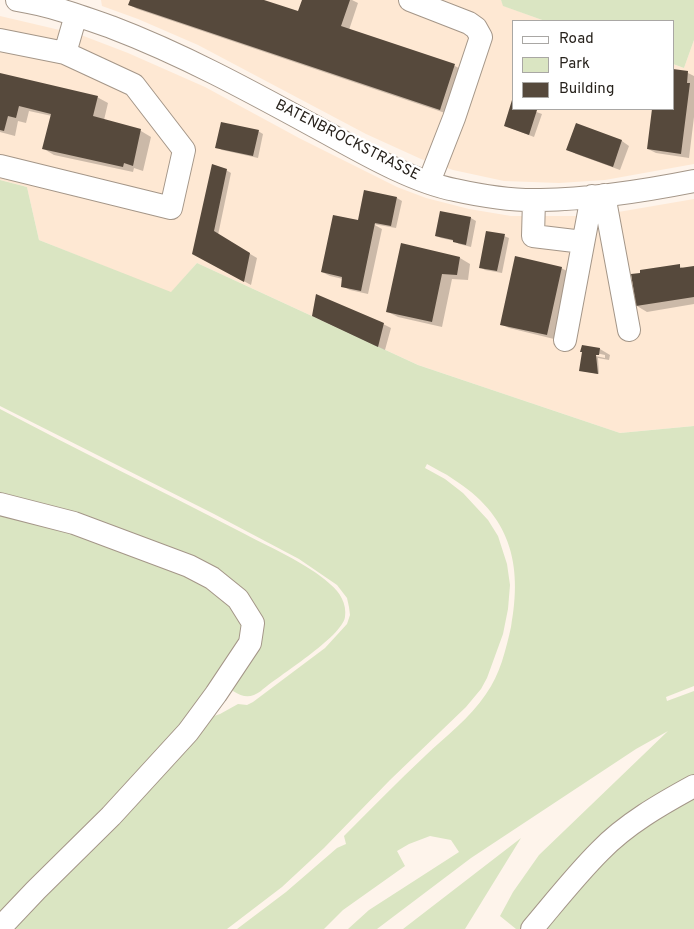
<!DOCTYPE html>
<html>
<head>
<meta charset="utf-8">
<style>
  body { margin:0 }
  #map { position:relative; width:694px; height:929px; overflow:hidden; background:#fef4eb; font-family:Overpass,sans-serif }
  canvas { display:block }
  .legend { position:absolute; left:512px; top:20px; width:162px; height:90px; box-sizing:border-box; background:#fff; border:1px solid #a9a7a4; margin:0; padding:6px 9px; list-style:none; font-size:15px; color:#27221c }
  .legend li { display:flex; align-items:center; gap:10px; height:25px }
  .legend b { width:25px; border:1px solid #a9a7a4 }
</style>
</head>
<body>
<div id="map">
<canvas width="694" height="929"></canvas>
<ul class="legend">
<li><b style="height:6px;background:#fff"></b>Road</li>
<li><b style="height:14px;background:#dae5c2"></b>Park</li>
<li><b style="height:14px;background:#56493c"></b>Building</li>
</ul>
</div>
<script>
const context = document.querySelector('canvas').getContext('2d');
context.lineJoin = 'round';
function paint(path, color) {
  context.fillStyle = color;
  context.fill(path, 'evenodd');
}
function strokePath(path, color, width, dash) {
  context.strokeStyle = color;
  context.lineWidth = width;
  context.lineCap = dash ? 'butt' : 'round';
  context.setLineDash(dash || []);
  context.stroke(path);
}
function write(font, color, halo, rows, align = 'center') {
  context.font = font + ' Overpass,sans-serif';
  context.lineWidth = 5;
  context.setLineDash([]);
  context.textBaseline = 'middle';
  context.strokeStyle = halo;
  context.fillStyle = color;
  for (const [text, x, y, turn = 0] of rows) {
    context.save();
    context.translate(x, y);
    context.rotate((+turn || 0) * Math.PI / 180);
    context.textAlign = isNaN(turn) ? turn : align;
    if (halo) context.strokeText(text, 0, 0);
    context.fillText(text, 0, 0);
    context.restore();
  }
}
paint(new Path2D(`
  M101 0H501L504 6 545 21H513V109H673V64L684 68 694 40V164L605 180 559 183 504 181 453 170 421 159 366 134 198 45 138 19 102 6Z
  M0 16 81 35 128 53 205 87 299 138 397 187 426 198 469 209 511 216H595L694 199V426L620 433 418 365 197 263 171 293 39 240 27 187 0 180Z`), '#fee8d3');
paint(new Path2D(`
  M501 0H694V40L684 68 673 64V21H545L503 6Z
  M0 180 27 187 39 240 171 292 197 263 418 365 620 433 694 426V686L666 697 667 701 694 691V929H516L500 916 513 892 539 855 668 731 636 749 471 858 377 929H348L369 910 459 852 451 840 430 836 409 844 397 851 405 866 343 910 324 929H237L286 892 337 848 346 844 344 836C371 809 397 782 425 756 446 736 470 718 486 694 500 675 506 649 511 627 523 563 510 515 453 479 445 473 435 469 427 464L425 468 445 479 463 493 488 520 498 536 507 564 510 585 508 609 503 634 487 678 481 689 466 707 390 780 324 848 282 887 227 929H9L202 720 220 714 238 704 247 705 253 702 325 648 347 624 350 615 349 607 347 598 337 585 299 559 214 514 0 406Z
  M0 409C79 451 160 490 239 531 267 546 307 563 330 584 340 592 347 604 345 617 342 637 278 676 261 691 251 698 244 698 233 691L234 684 245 664 241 596 0 501Z
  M0 509 18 513 214 586 247 629 196 711 0 917Z
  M521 838 465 929H403Z`), '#dae5c2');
paint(new Path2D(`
  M131 0H260L298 13 303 0H352L358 3 349 30 455 66 462 70 448 114 137 9 130 5Z
  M673 71 688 73 694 76V117L689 158 656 153 648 149 653 109H673Z
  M0 74 97 97 108 103 104 120 141 131 151 137 143 171 134 168 133 172 54 155 44 149 52 116 29 111 26 123 18 121 15 136 0 132Z
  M513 103V109H528L542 114 534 137 505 126Z
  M577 125 622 141 629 146 620 170 576 154 568 149Z
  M258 131 263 134 258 158 222 150 217 147Z
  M226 170 231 173 218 235 257 258 251 285 201 258Z
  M365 192 397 198 402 201 396 228 373 224 382 229 368 294 350 290 342 286 343 279 330 276 322 272 365 223Z
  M441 213 471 218 476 221 471 247 459 244 454 241 441 238 436 236Z
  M504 236 509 238 502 273 485 270 480 267Z
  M401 245 460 258 470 264 468 280 452 279 442 327 398 317 388 312Z
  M679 266 685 269 694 267V304L647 312 637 306Z
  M561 268 569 272 554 339 509 328 501 324Z
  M321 320 383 324 391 328 385 350Z
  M583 346 600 349 610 355 609 360 598 358 599 374 582 371ZM591 352 605 355V358L591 355Z`), '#0003');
paint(new Path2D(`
  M130 0H264L298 11 302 0H350L341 26 455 64 440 110 128 5Z
  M673 69 688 71 687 83H690L681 154 647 149 652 109H673Z
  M0 73 98 96 93 116 141 129 133 166 124 163 123 167 42 149 51 114 19 106 16 118 8 116 4 131 0 130Z
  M512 100 513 109H532L537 110 529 135 504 126Z
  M221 122 259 130 253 156 215 148Z
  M576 123 622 140 613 167 566 150Z
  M212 164 227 169 214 231 250 253 244 282 192 254Z
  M364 190 397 197 391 226 375 223 361 291 341 287 342 277 321 272 333 215 358 220Z
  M440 211 471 217 466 245 453 242V240L435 236Z
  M486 231 505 234 497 271 479 268Z
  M401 243 460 257 457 275 442 274 432 322 386 312Z
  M515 256 562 267 547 335 500 325Z
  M680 264V268L694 266V297L636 306 631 274 640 273V270Z
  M316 294 384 323 378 347 312 316Z
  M582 345 600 348 599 355H596L598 374 579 371 582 352H580Z`), '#56493c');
const minor = new Path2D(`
  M17 0C49 5 80 16 111 27 182 54 248 90 314 126 355 148 409 181 455 190 482 196 512 201 541 200 592 199 644 191 694 181
  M410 0 469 23 476 28 481 37 454 118 429 182
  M0 40 65 53 134 85 184 150 171 208 0 166
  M65 53 76 15
  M604 195 629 330
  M534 200 533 236 583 242
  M565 340 592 196
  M0 504 74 523 189 566 212 578 238 599 253 623 250 643 216 694 188 732 111 816 36 890 0 928
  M532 929C554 903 576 875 600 851 626 824 661 804 694 786`);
strokePath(minor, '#a49688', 24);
strokePath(minor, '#fff', 22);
write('15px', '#27221c', '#fff', [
  ["BATENBROCKSTRASSE",347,141,27]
]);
</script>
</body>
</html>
